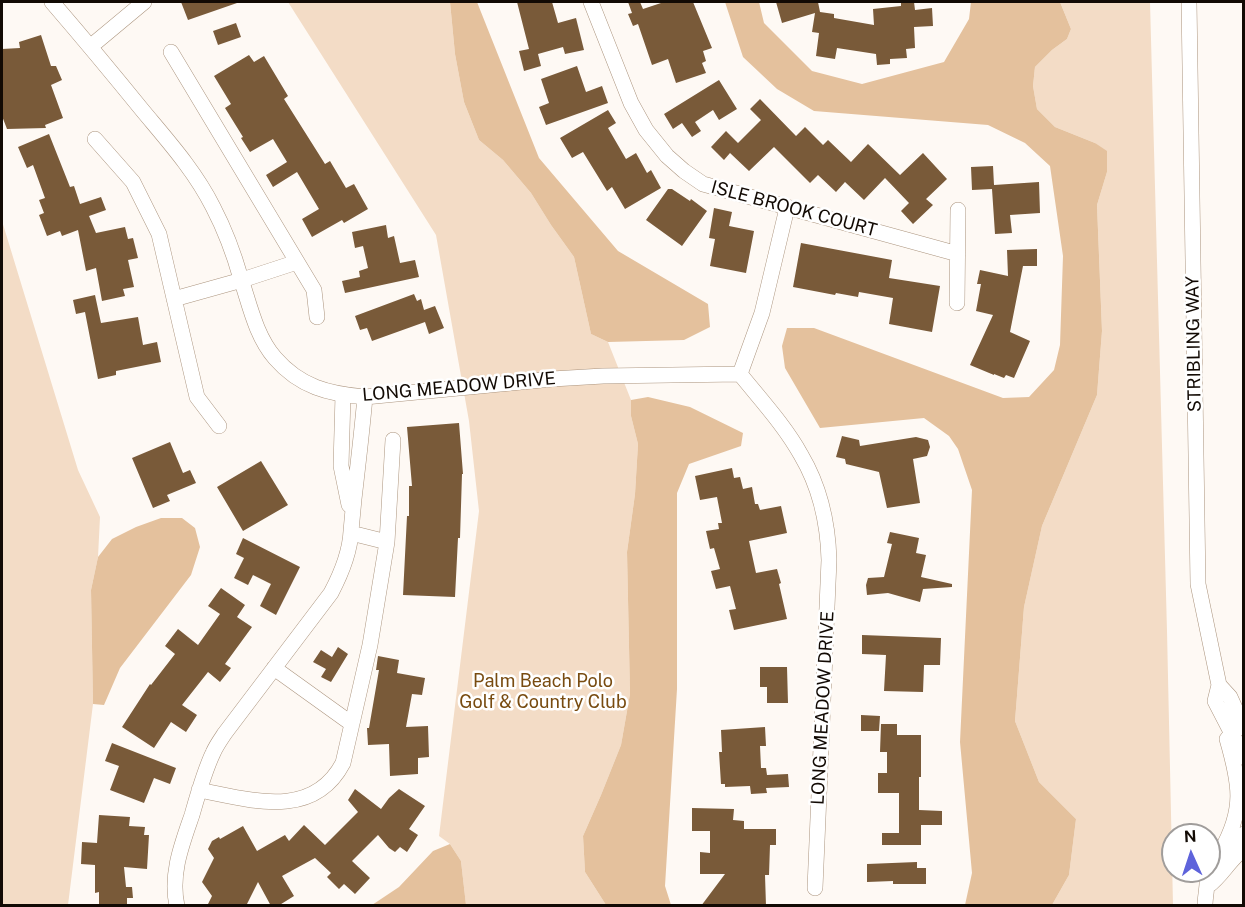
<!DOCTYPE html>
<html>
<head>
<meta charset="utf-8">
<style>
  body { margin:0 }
  #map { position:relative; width:1245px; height:907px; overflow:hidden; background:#fef9f4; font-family:"Public Sans",sans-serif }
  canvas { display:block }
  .frame { position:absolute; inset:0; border:3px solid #120a04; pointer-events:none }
  .north { position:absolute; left:1161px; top:823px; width:60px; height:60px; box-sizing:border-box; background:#fff; border:2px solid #a09d9b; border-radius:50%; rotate:357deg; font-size:16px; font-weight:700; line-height:24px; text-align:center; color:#120a04 }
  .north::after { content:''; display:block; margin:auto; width:21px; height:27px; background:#5e63db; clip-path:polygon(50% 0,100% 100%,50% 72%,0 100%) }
</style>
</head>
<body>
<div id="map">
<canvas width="1245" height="907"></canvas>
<div class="frame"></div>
<div class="north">N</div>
</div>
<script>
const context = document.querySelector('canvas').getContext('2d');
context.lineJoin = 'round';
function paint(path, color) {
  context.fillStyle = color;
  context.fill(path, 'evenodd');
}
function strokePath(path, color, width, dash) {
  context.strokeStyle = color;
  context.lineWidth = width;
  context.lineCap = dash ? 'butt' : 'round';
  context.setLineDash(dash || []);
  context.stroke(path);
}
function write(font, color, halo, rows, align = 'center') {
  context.font = font + ' "Public Sans",sans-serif';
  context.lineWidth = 5;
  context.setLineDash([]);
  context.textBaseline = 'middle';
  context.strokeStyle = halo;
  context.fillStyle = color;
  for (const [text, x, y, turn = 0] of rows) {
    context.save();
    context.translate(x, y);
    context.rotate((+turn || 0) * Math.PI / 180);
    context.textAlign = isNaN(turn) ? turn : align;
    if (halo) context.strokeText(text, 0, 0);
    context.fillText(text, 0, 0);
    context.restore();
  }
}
paint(new Path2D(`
  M288 2H450L455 54 464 102 479 140 503 160 531 193 551 225 574 257 591 334 608 342 631 400V416L638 444 635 494 627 552 630 694 621 745 601 795 583 836 585 872 606 905H466L461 861 450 844 439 836 479 511 469 421 436 235Z
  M1060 2H1150L1167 631 1173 905H1052L1069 875 1076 819 1039 782 1015 721 1024 607 1042 526 1097 395 1102 331 1097 205 1107 172 1095 143 1055 127 1037 109 1033 86 1035 67 1052 50 1067 39 1071 29Z
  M2 221 78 470 100 517 98 557 91 590 93 704 68 905H2Z`), '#f3dcc6');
paint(new Path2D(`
  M450 2H477L539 158 618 251 708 304 710 327 684 340 608 342 591 334 574 257 551 225 531 193 503 160 479 140 464 102 455 54Z
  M725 2H759L764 23 812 71 862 84 944 62 969 19 971 2H1060L1071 29 1067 39 1052 50 1035 67 1033 86 1037 109 1055 127 1095 143 1107 151V172L1097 205 1102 331 1097 395 1042 526 1024 607 1015 721 1039 782 1076 819 1069 875 1052 905H965L972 873 960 742 972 490 958 449 949 436 924 418 820 428 785 368 782 346 787 328H814L1003 398 1029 397 1054 370 1060 345 1063 256 1050 166 1025 143 988 125 814 111 777 89 743 57Z
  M648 397 690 407 743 433 741 446 689 464 677 493V689L665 886 671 905H606L585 872 583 836 601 795 621 745 630 694 627 552 635 494 638 444 631 416V400Z
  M161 518H182L195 528 200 547 191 575 120 668 104 705 93 704 91 590 98 557 112 539 136 527Z
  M450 844 461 861 466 905H372L399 887 433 851Z`), '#e4c19d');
paint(new Path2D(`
  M181 2H237V3L188 20Z
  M517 2H552L558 23 576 18 584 50 565 54 563 47 538 54 541 66 524 71 519 51 529 49Z
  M628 2H640L643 9 664 2H693L712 48 703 51 706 61 702 63 706 73 676 83 668 59 652 65 638 24 633 26 628 14 632 13Z
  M776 2H818L820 12 834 14V18L874 25 873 9 901 6V2H914L915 10 932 8 933 26 914 27 915 48 906 49 907 58 890 59V64L877 65 876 54 837 48 835 59 816 56 819 33 812 32 815 13 782 23Z
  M236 23 241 37 218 45 213 31Z
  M41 35 51 66H56L62 80 51 85 63 118 45 125 46 128 7 129 2 116V49L20 48 19 42Z
  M249 55 254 62 264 56 288 96 284 99 325 164 330 161 346 188 354 184 368 209 344 223 342 220 312 237 302 219 319 209 297 172 273 187 266 175 287 162 273 139 250 152 241 138 243 137 225 108 231 104 214 76Z
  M577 66 586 92 602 86 608 103 546 125 539 107 549 103 541 79Z
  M719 80 737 109 719 120 713 110 695 122 701 131 692 137 682 123 673 129 664 114Z
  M760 99 796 136 805 127 823 145 828 140 851 162 868 144 900 175 923 153 947 179 926 199 933 205 913 224 901 211 909 203 885 178 864 200 845 182 836 192 818 175 810 183 774 147 749 171 730 153 724 160 711 147 726 131 738 143 761 120 750 109Z
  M608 110 616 123 608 128 626 159 636 153 647 173 651 170 661 188 625 209 612 187 607 191 583 152 572 158 560 138Z
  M49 134 70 187 74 186 80 204 101 197 106 210 89 216 96 233 125 227 128 239 133 238 138 258 128 260 134 287 123 289 125 296 102 301 96 268 86 271 78 230 62 236 60 231 47 236 39 215 44 213 39 200 45 198 33 165 27 168 18 147Z
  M993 166 994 185 1039 182 1040 213 1010 215 1012 233 995 234 992 189 972 190 971 167Z
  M668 189H672L690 201 691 199 707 211 682 246 646 220Z
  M714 208 732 212 729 226 754 231 746 273 710 266 715 239 709 238Z
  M386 225 388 238 394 236 400 263 415 260 419 277 345 293 342 281 360 277 359 271 368 268 363 246 355 248 352 232Z
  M801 243 892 260 889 278 940 286 932 332 889 324 893 298 859 292 858 297 836 293 835 295 793 287Z
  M1037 249V266H1023L1010 332 1030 341 1014 378 1006 375 1004 378 994 374V375L970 365 993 315 976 311 981 284H977L980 270 1008 276 1007 250Z
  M414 294 417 301 421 299 424 310 435 306 444 328 429 334 425 322 372 341 367 328 360 330 355 316Z
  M95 295 101 323 138 317 143 345 157 342 161 362 116 371V375L98 379 85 312 76 314 73 300Z
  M459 423 463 474H462L460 538H458L455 597 403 595 407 516H409V486H412L407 427Z
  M842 436 859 440 860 446 916 437 928 440 930 447 927 456 913 459 920 503 887 508 879 472 846 464 845 459 836 457Z
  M170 442 183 473 190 470 196 483 167 495 170 501 153 508 132 458Z
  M261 461 288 505 243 531 217 487Z
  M732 468 734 478 740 477 743 489 752 487 755 504H758L760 510 781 506 787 533 749 541 756 573 777 569 781 583 779 584 787 619 734 630 729 610 736 609 730 586 716 589 711 571 720 569 714 548 710 549 706 531 719 529 718 523H722L717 497 700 500 695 476Z
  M890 532 919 538 916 553 926 555 921 577 952 584V587L923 589 920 602 888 593 867 595 866 585 868 578 884 577 892 544 887 543Z
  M243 538 300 567 276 615 260 606 271 584 253 575 248 585 234 578 244 558 236 554Z
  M221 588 245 605 237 617 252 627 225 664 231 668 220 682 208 672 182 705 197 715 186 732 171 722 154 748 122 727 150 684 151 685 175 654 165 646 178 629 198 645 220 614 208 606Z
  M862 635 941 638 940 665H924L923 692 884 691 886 655 862 654Z
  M338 647 348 654 331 682 321 677 326 669 313 662 321 650 332 657Z
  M378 656 399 660 397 673 425 678 422 695 412 694 406 727 428 726 429 757 418 758V774L390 776 389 744 368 745 367 728H369L379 670H376Z
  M760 667H787L788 703H767V687H760Z
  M861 715 880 716 879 731H861Z
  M881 724H897V735H921V777H919V810L942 811V825H921V845H882V833H899V793H878V773H887V752H880Z
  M765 727 766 746H760L761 768H766L767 775 788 774 789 787 766 788 767 793 751 794 750 786 725 787V784H721L719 752H722L721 730Z
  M112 743 176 768 170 784 154 778 144 803 110 790 119 766 105 761Z
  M355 789 381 809 389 798 399 789 425 806 409 829 418 835 407 852 400 847 395 852 389 848 378 835 352 861 370 878 355 894 344 884 339 889 327 877 331 873 315 858 282 876 294 896 278 906H271L258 882 246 906H207L212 896 202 882 214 858 208 849 212 841 219 837 220 839 243 826 257 851 285 835 289 841 304 825 325 845 358 812 348 800Z
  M692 808 734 809 733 820 744 821V829H776V845H770L769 875H765L766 906H701L725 874H700V852L710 853V831H692Z
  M99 815 130 817 129 826 145 827 144 835H149L147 869 124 867 126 887H132L133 898H127V906H99V892L95 893V865L81 864 82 842 97 843Z
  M917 862V868H926V884H893V881L867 882V864Z`), '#795a39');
const minor = new Path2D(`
  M52 2C83 38 113 74 143 111 168 141 195 171 213 207 225 230 234 254 241 279 250 306 256 336 275 358 300 387 329 394 365 397L552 379 603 376 740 374C761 400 785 426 801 455 820 487 828 523 829 560L815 888
  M591 2 631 103 646 130 667 156 684 171 703 184 958 254
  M1189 2 1198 584 1219 685 1215 701 1244 757
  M90 47 144 2
  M171 52 314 290 317 317
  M95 139 133 182 159 234 197 397 219 426
  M174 299 242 280 297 262
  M957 303 958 210
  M740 374 762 313 787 208
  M343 395 341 466 349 505
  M351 533 387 542
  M274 668 352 724
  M1219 685 1230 697 1244 728
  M199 790C251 800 313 820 343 763L370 645 387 542 393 440
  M1221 851C1245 809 1240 784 1227 739
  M1209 868 1221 851 1244 834
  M1208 886C1222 876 1229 860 1244 849
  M177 906C170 874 182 844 192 815 198 794 204 772 213 753 216 746 221 739 225 733L331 593C341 574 350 553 351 531 352 521 353 510 354 499 358 465 362 431 365 397
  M1205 906C1205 895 1208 887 1207 876`);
strokePath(minor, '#ac957f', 16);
strokePath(minor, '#fff', 15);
write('18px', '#120a04', '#fff', [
  ["ISLE BROOK COURT",794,209,15],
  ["STRIBLING WAY",1194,344,-91],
  ["LONG MEADOW DRIVE",459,387,-5],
  ["LONG MEADOW DRIVE",823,708,-87]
]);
write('18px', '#784b10', '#fff', [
  ["Palm Beach Polo",543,681],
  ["Golf & Country Club",543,702]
]);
</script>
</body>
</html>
